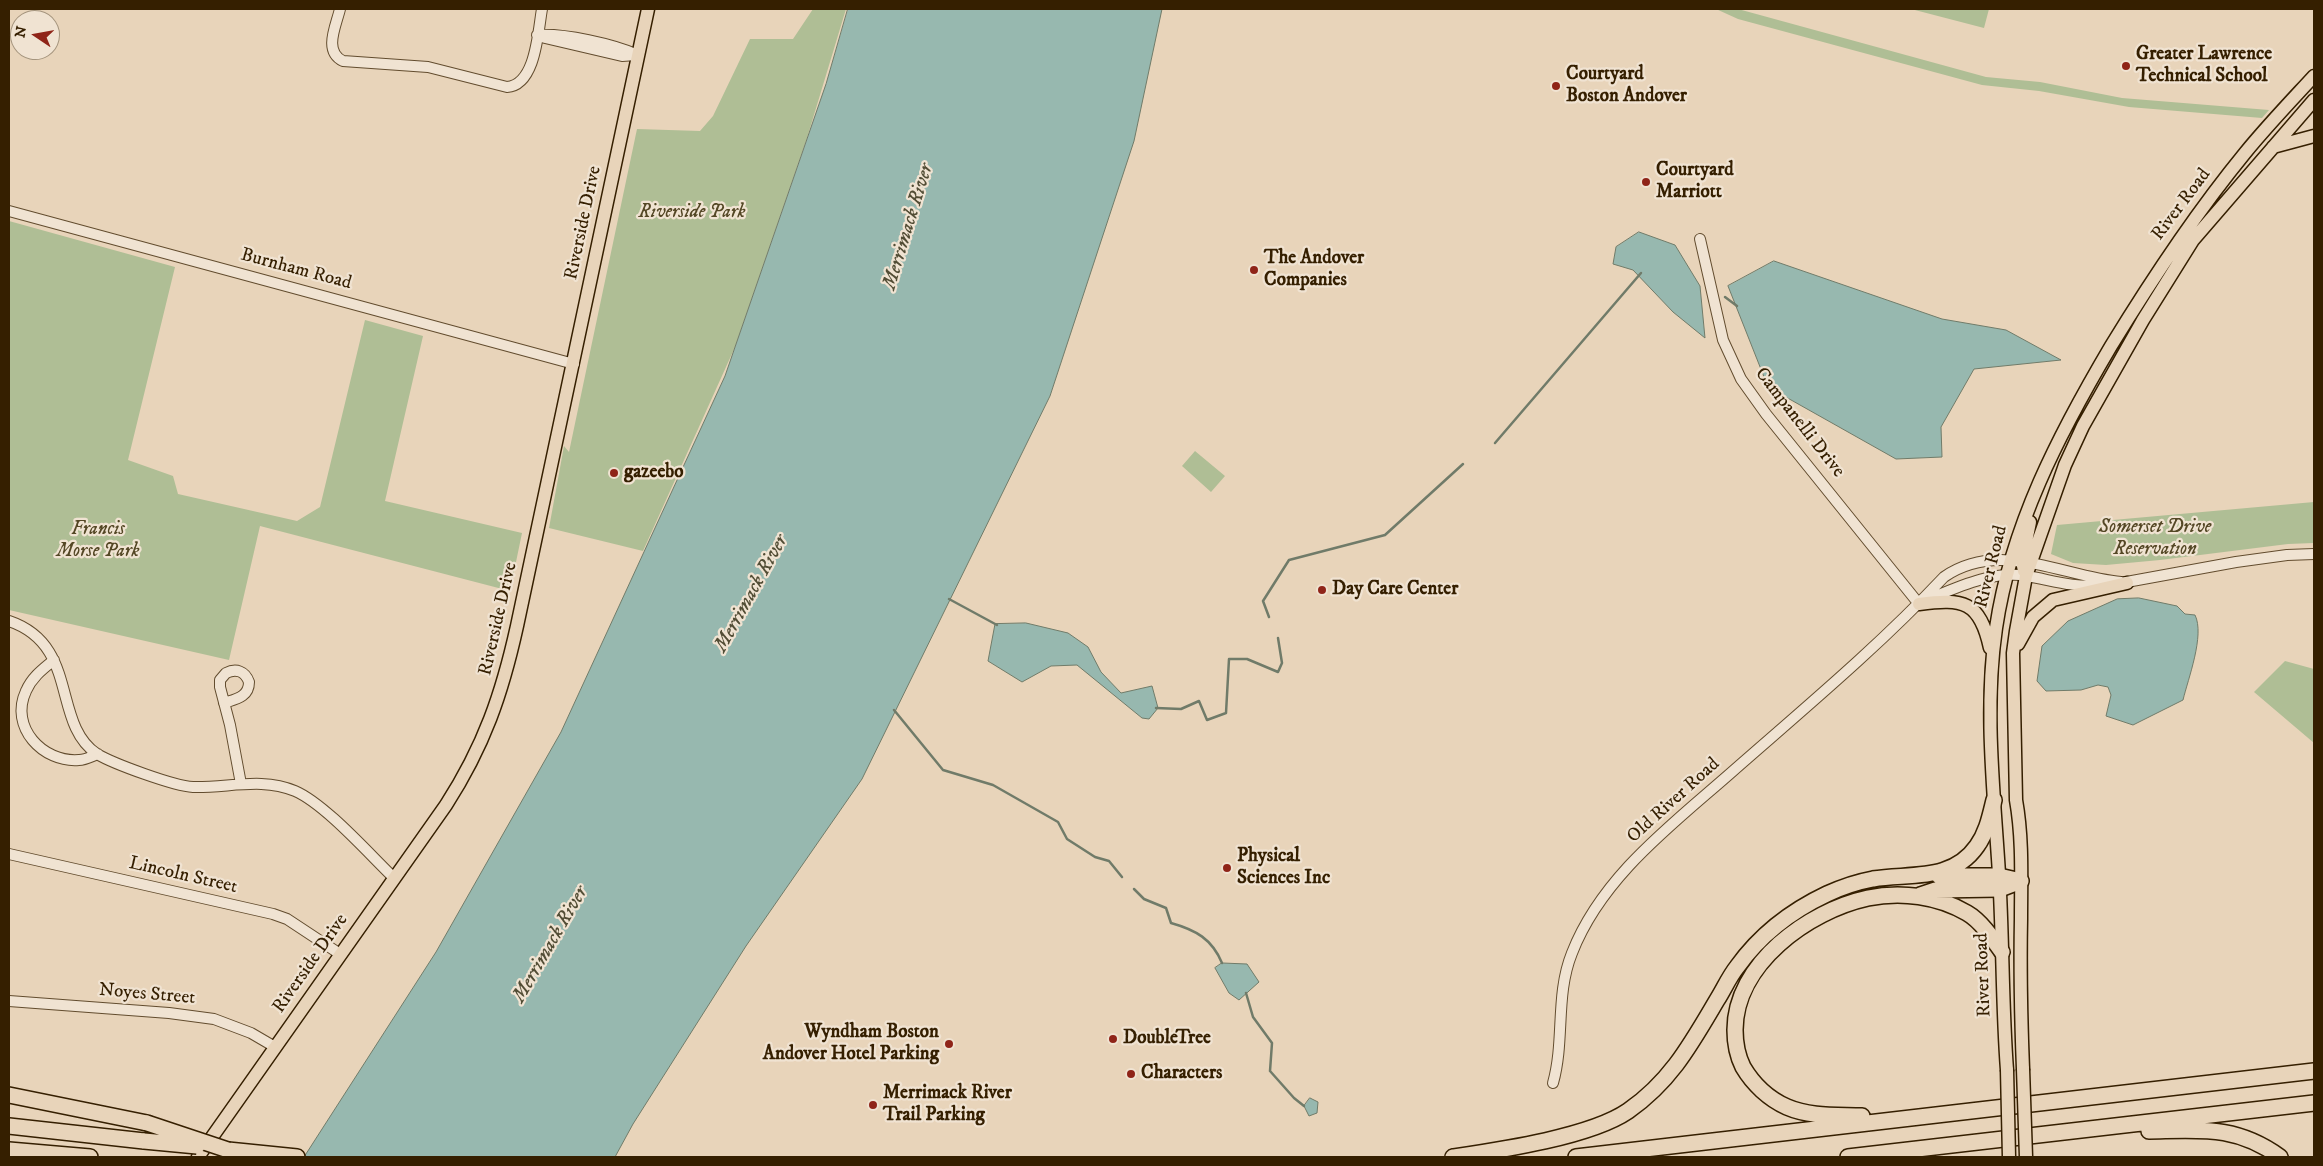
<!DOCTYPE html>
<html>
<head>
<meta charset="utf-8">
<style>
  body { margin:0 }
  #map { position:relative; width:2323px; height:1166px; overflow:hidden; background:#e8d4ba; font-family:"IM FELL DW Pica",serif }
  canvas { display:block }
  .frame { position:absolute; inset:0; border:10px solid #351f00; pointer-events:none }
  .north { position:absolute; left:10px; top:10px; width:50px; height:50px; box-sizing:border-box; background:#f0e3d2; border:1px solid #a5957e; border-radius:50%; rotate:282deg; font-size:14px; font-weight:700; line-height:20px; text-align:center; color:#351f00 }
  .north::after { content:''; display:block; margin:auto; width:18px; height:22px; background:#8f2418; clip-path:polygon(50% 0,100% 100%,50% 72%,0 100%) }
</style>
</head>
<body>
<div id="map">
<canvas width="2323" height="1166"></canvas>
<div class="frame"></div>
<div class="north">N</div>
</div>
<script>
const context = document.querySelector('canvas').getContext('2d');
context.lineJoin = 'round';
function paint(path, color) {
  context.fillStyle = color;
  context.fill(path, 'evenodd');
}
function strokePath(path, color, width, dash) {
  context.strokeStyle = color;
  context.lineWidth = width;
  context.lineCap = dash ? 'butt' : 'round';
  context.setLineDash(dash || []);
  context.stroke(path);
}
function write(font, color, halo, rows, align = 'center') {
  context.font = font + ' "IM FELL DW Pica",serif';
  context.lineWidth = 4.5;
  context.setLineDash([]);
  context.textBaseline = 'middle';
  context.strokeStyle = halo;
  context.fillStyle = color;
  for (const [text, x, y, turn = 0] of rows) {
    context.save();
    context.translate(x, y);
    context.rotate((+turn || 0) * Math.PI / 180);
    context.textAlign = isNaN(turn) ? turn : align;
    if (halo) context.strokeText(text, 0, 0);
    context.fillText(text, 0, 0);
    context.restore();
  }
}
paint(new Path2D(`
  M813 9H846L807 138 735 347 643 551 549 528 564 446 569 452 637 129 700 131 713 116 750 39H793Z
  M1716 9H1738L1986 77 2040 82 2122 98 2269 110 2262 118 2129 107 2039 91 1982 85 1738 19Z
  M1911 9H1989L1984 28Z
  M9 221 175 267 128 460 173 476 178 494 297 521 320 507 365 320 423 336 385 501 522 533 510 591 260 526 229 660 9 610Z
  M1195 451 1225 476 1211 492 1182 466Z
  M2314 502V543L2288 544 2160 560 2106 565 2073 563 2051 554 2057 525Z
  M2285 661 2314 669V743L2254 692Z`), '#afbe95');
const water = new Path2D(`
  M848 9H1162L1134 141 1050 396 862 779 746 946 633 1124 615 1157H304L436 952 561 732 725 376 826 84Z
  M1639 232 1675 245 1700 286 1705 338 1673 312 1633 270 1613 264 1616 247Z
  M1774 261 1942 319 2006 330 2061 360 1974 369 1941 427 1942 457 1896 459 1768 387 1728 286Z
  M2139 598 2177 606 2185 614 2195 615C2205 635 2188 679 2183 700L2133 725 2106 716 2111 695 2108 687 2098 685 2081 690 2046 691 2037 681 2042 646 2068 621 2117 599Z
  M1026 623 1068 633 1088 647 1101 672 1121 693 1152 686 1158 708 1149 719 1142 718 1077 665 1051 666 1022 682 988 661 995 624Z
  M1222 963 1247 964 1259 982 1239 1000 1229 993 1215 968Z
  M1310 1098 1318 1102 1317 1113 1309 1116 1304 1106Z`);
paint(water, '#97b8af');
strokePath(water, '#707b69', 1);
strokePath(new Path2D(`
  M1725 297 1737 306
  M1495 443 1641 273
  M949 599 997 625
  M1269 617 1263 601 1289 560 1385 535 1463 464
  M1156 708 1181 709 1199 701 1207 720 1226 713 1229 659H1247L1278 672 1282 663 1278 638
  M894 710 943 770 993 785 1058 822 1067 839 1095 857 1109 861 1122 877
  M1134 889 1144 899 1166 908 1171 923C1196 930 1212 939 1222 963
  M1246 993 1253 1017 1272 1043 1270 1071 1294 1098 1304 1106`), '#707b69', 2.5);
const minor = new Path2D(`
  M340 9C336 26 323 51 343 61L428 67 507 87C536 85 538 31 542 9
  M537 35C564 33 613 44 638 55
  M545 38 622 56 636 55
  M9 211 574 364
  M1700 239 1723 340 1741 379 1766 414 1919 604
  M2121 583 2236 562 2287 555 2314 554
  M1924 601C1956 588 1992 570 2027 576 2051 580 2074 588 2099 585
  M9 621C80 645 51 723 97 754 114 764 174 786 193 787 228 788 262 777 295 791 325 804 369 854 394 878
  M54 660C43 669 32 677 26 691 9 727 43 763 79 760 86 760 92 756 98 754
  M224 703C236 699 249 697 249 682 245 671 236 668 226 673L220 680V687L230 725 241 784
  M9 854 273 914 287 919 340 954
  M9 1001 169 1013 214 1019 251 1033 275 1047
  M1553 1083C1565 1040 1555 995 1572 953 1602 876 1673 824 1733 771 1806 707 1878 647 1944 577 1999 539 2062 576 2121 582`);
const major = new Path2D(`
  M2273 147 2314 136
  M2024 571 2022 561 2030 522
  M1919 604C1963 598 1980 601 1990 648
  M2018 644 2033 617 2053 600 2127 583
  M2023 1069C2021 1019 2020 969 2021 919 2021 880 2023 839 2016 800L2013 653 2016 631 2026 576 2065 465 2083 426 2143 320 2193 240 2314 100
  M2007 1070C2002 1005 2003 939 1999 874 1994 792 1984 709 1996 628 2011 526 2059 434 2111 346 2152 279 2195 214 2245 153 2267 126 2291 101 2314 76
  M198 1157 446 805C484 746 502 694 517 626L648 9`);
const highway = new Path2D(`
  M1939 876H1999L2021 881
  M1920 895 1935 890 2000 889 2021 881
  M9 1095 147 1123
  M1862 1116C1837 1115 1810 1117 1787 1107 1769 1099 1753 1084 1743 1067 1737 1055 1735 1043 1735 1030 1735 964 1808 911 1868 898 1901 891 1938 896 1967 913 1981 921 1993 939 2002 952
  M9 1126 144 1141
  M2149 1131C2201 1130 2236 1125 2280 1157
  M9 1150 90 1157
  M228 1150 297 1157
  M1453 1157C1500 1150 1590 1137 1628 1111 1671 1081 1691 1044 1717 1000 1724 989 1729 977 1737 967 1760 935 1791 911 1827 894 1842 887 1857 882 1873 879 1910 873 1952 882 1977 846 1987 832 1990 816 1994 800
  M1576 1157 2314 1071
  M1848 1157 2314 1103`);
strokePath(minor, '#624c2e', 12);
strokePath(major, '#351f00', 15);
strokePath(highway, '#351f00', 18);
strokePath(minor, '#f0e3d2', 10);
strokePath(major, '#e8d4ba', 12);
strokePath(highway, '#e8d4ba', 15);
const majorBridge = new Path2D(`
  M2023 1069 2026 1157
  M2007 1070 2009 1157`);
const highwayBridge = new Path2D(`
  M147 1123 228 1150
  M144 1141 197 1146`);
strokePath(majorBridge, '#351f00', 15, []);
strokePath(highwayBridge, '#351f00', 18, []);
strokePath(majorBridge, '#e8d4ba', 12);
strokePath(highwayBridge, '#e8d4ba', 15);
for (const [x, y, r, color] of [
  [2126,66,5,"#8f2418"],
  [1556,86,5,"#8f2418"],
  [1646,182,5,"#8f2418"],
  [1254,270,5,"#8f2418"],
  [614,473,5,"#8f2418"],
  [1322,590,5,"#8f2418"],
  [1227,868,5,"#8f2418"],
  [1113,1039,5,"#8f2418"],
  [949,1044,5,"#8f2418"],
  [1131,1074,5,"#8f2418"],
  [873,1105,5,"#8f2418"]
]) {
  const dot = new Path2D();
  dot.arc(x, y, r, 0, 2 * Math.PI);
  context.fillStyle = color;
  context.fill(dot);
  strokePath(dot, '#f0e3d2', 2);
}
write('bold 19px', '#351f00', '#f0e3d2', [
  ["Greater Lawrence",2136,55],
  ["Technical School",2136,77],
  ["Courtyard",1566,75],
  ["Boston Andover",1566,97],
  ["Courtyard",1656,171],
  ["Marriott",1656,193],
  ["The Andover",1264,259],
  ["Companies",1264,281],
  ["gazeebo",624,473],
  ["Day Care Center",1332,590],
  ["Physical",1237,857],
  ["Sciences Inc",1237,879],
  ["Wyndham Boston",939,1033,"right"],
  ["Andover Hotel Parking",939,1055,"right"],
  ["DoubleTree",1123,1039],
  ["Characters",1141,1074],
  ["Merrimack River",883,1094],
  ["Trail Parking",883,1116]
], 'left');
write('19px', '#351f00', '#f0e3d2', [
  ["River Road",2182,205,-53],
  ["Riverside Drive",584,223,-78],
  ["Burnham Road",296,270,15],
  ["Campanelli Drive",1799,423,52],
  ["River Road",1992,567,-76],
  ["Riverside Drive",499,619,-77],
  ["Old River Road",1674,801,-42],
  ["Lincoln Street",183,876,13],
  ["Riverside Drive",311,964,-55],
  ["River Road",1984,975,-92],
  ["Noyes Street",147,995,5]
]);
write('italic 19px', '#544725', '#f0e3d2', [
  ["Riverside Park",692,213],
  ["Somerset Drive",2155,528],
  ["Reservation",2155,550],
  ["Francis",98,530],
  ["Morse Park",98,552]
]);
write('italic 20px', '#524d35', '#f0e3d2', [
  ["Merrimack River",909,227,-73],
  ["Merrimack River",752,594,-61],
  ["Merrimack River",551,945,-60]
]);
</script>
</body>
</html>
